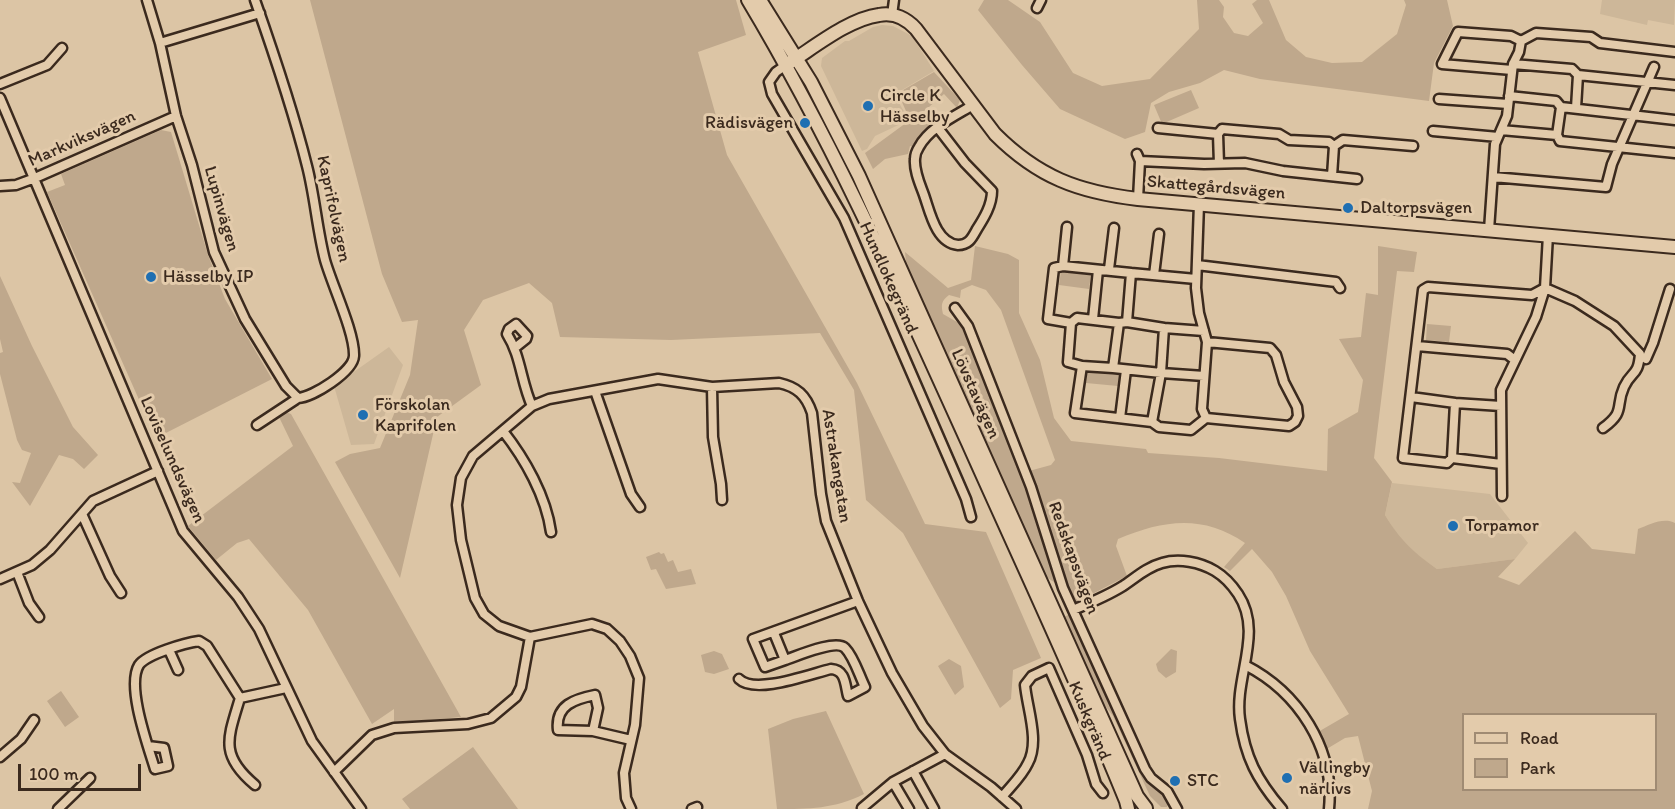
<!DOCTYPE html>
<html>
<head>
<meta charset="utf-8">
<style>
  body { margin:0 }
  #map { position:relative; width:1675px; height:809px; overflow:hidden; background:#dcc5a5; font-family:Itim,sans-serif }
  canvas { display:block }
  .legend { position:absolute; left:1462px; top:713px; width:195px; height:78px; box-sizing:border-box; background:#e3cbab; border:2px solid #a08b73; margin:0; padding:8px 10px; list-style:none; font-size:18px; color:#3b2a1e }
  .legend li { display:flex; align-items:center; gap:12px; height:30px }
  .legend b { width:30px; border:2px solid #a08b73 }
  .scale { position:absolute; left:18px; top:764px; width:123px; height:27px; box-sizing:border-box; border:3px solid #3b2a1e; border-top:0; padding-left:8px; font-size:18px; line-height:21px; white-space:nowrap; color:#3b2a1e; -webkit-text-stroke:4px #e3cbab; paint-order:stroke }
</style>
</head>
<body>
<div id="map">
<canvas width="1675" height="809"></canvas>
<ul class="legend">
<li><b style="height:8px;background:#e3cbab"></b>Road</li>
<li><b style="height:16px;background:#bfa88c"></b>Park</li>
</ul>
<div class="scale">100 m</div>
</div>
<script>
const context = document.querySelector('canvas').getContext('2d');
context.lineJoin = 'round';
function paint(path, color) {
  context.fillStyle = color;
  context.fill(path, 'evenodd');
}
function strokePath(path, color, width, dash) {
  context.strokeStyle = color;
  context.lineWidth = width;
  context.lineCap = dash ? 'butt' : 'round';
  context.setLineDash(dash || []);
  context.stroke(path);
}
function write(font, color, halo, rows, align = 'center') {
  context.font = font + ' Itim,sans-serif';
  context.lineWidth = 6;
  context.setLineDash([]);
  context.textBaseline = 'middle';
  context.strokeStyle = halo;
  context.fillStyle = color;
  for (const [text, x, y, turn = 0] of rows) {
    context.save();
    context.translate(x, y);
    context.rotate((+turn || 0) * Math.PI / 180);
    context.textAlign = isNaN(turn) ? turn : align;
    if (halo) context.strokeText(text, 0, 0);
    context.fillText(text, 0, 0);
    context.restore();
  }
}
paint(new Path2D(`
  M1602 0H1675L1674 25 1648 20 1647 25 1600 14Z
  M882 25 893 26 912 36 934 71 897 93 889 86 909 120 875 136 867 149 862 151 821 66 822 58 845 41H849L873 27Z
  M389 347 403 365 374 444 351 445 334 386Z
  M1392 483 1490 494 1528 543 1515 559 1437 569 1414 553 1398 536 1385 515Z`), '#cdb799');
paint(new Path2D(`
  M310 0H736L746 35 698 52 727 155 857 383 925 524 986 532 1041 658 1013 670 1011 699 1000 708 903 533 866 500 854 390 820 333 671 340 560 337 552 303 529 283 483 300 464 330 481 385 437 417 400 578 335 462 350 454 380 448 410 375 418 320 402 322 382 274Z
  M984 0H1008L1040 22 1073 73 1102 86 1150 79 1199 29 1197 0H1219L1224 7 1223 17 1234 33 1248 36 1263 23 1252 4 1257 0H1269L1286 40 1306 57 1332 63 1362 62 1397 34 1406 5 1404 0H1447L1453 26 1434 63 1429 101 1260 79 1224 70 1200 83 1169 92 1151 103 1145 132 1125 139 1060 109 1022 65 978 10Z
  M934 72 960 100 957 108 944 94 922 113 930 123 931 128 920 137 914 147 910 146 908 154 885 159 873 169 865 153 910 120 898 93Z
  M1191 90 1199 108 1162 124 1154 105Z
  M161 130 171 132 208 255 225 299 272 379 156 438 47 192 65 185 61 174Z
  M975 246 1008 254 1019 260V313L1040 360 1054 418 1071 441 1146 449 1148 453 1219 458 1327 471 1328 429 1358 412 1363 380 1339 339 1361 337 1366 293 1378 295V246L1417 252 1414 272 1397 271 1374 458 1392 482 1385 515C1400 540 1413 552 1437 569L1515 559 1498 577 1519 585 1575 531 1592 549 1635 554 1638 529C1649 525 1663 517 1675 523V809H1368L1372 791 1358 736 1345 738 1325 750 1318 732 1349 714 1310 651 1286 596 1272 572 1252 549 1230 571 1224 567 1245 543C1203 514 1163 520 1118 539L1116 546 1127 576 1075 603 1068 591 1045 514 1029 471 1051 465 1055 460 1001 310 986 290 972 285 961 290 960 298 949 295C941 301 941 305 943 314L964 326 1034 506 1058 585 1045 576 907 273 905 252 948 288 971 280ZM1464 714H1656V790H1464Z
  M1061 271 1091 274 1089 289 1059 285Z
  M0 276 32 346 73 427 98 455 84 469 73 459 59 455 30 506 12 482 20 483 31 453 22 450 17 440 0 374V353L3 352 0 339Z
  M1427 324 1451 326 1449 342 1426 340Z
  M1087 371 1120 375 1118 386 1086 383Z
  M286 412 291 414 461 717 394 723V709L372 724 308 610 249 539 237 543 216 560 188 526 293 446 279 417Z
  M659 552 661 554 664 553 668 562 673 560 678 572 691 569 696 584 666 589 656 569 651 570 646 557Z
  M1070 614 1146 776 1166 795 1169 801 1167 807H1161L1150 796 1113 716 1102 702 1064 617Z
  M1171 649 1177 651 1176 672 1166 678 1158 671 1156 664Z
  M714 651 722 654 729 669 714 674 705 672 701 655Z
  M949 659 961 666 964 687 955 695 938 666Z
  M61 691 79 717 65 727 47 701Z
  M826 711 864 794C834 809 809 809 777 809L768 729 793 719Z
  M473 747 518 809H410L402 799Z`), '#bfa88c');
const street = new Path2D(`
  M147 0 160 43 176 116 192 165 214 252 245 319 286 386 298 398
  M255 0C274 54 293 110 307 166 315 197 317 229 325 260 332 285 355 333 354 356 353 372 313 397 298 398L257 425
  M1037 8 1041 0
  M892 15 894 0
  M160 43 260 13
  M1513 64 1572 69 1578 75
  M786 65 776 72 769 82 772 94 844 218 966 499 971 517
  M1512 70 1442 64 1458 32 1511 36 1521 41
  M0 84 47 65 62 48
  M1509 96 1556 101 1561 107 1675 120
  M0 98 183 531 238 597 259 629 312 741 361 809
  M1439 99 1508 104
  M1576 108 1578 75 1675 85
  M938 128 965 163 992 191C992 205 984 218 977 229 972 238 969 245 958 245 936 243 930 212 924 195 920 184 914 171 915 159 915 155 917 150 919 147 929 128 955 116 973 105
  M1158 128 1218 134
  M1501 130 1557 135 1560 141 1675 153
  M1433 131 1498 137
  M1557 135 1561 107
  M1137 154 1140 161 1138 199
  M1140 161 1204 164 1245 163 1283 171 1357 179
  M1219 164 1218 134 1222 129 1279 134 1289 140 1329 142 1334 146
  M1332 176 1334 146 1343 140 1413 146
  M1493 177 1606 187 1612 164 1654 67
  M0 186 16 185 35 178 176 116
  M1199 204 1196 288 1199 313 1207 342 1202 409 1206 418
  M1489 230 1495 144 1507 116 1513 64 1519 52 1521 41 1536 33 1591 37 1600 43 1675 52
  M1197 265 1336 282 1340 288
  M1063 266 1067 227
  M1109 269 1114 228
  M1131 273 1196 279
  M1154 275 1159 234
  M955 308 968 326 1031 487 1063 588 1145 769 1151 778 1167 791 1177 809
  M1093 319 1098 270
  M1071 323 1077 318 1119 323 1127 322 1131 273 1063 266 1054 268 1048 319 1071 323 1068 362 1082 366 1075 413 1152 422 1159 427 1191 430 1206 418
  M1164 328 1204 331
  M1417 346 1507 354 1515 360
  M516 347 526 339 527 336 516 324 509 329 507 334C521 356 521 382 532 406
  M1646 359 1653 343 1670 289
  M1082 366 1113 368 1119 323
  M1113 368 1161 373 1164 328 1127 322
  M712 387 713 437 721 484 722 500
  M595 391 631 494 640 507
  M1411 397 1455 403
  M1120 418 1126 370
  M1206 418 1289 426 1295 422 1298 416 1297 407 1284 382 1276 355 1270 348 1207 342
  M1152 422 1161 373 1204 376
  M503 431C525 459 546 496 551 532
  M1452 458 1455 403 1501 406
  M1501 464 1452 458 1447 463 1403 458 1423 290 1428 287 1532 295 1545 288 1575 301 1614 326 1640 354C1638 377 1632 370 1624 387 1615 407 1626 411 1603 428
  M1502 496 1501 390 1536 317 1545 288 1548 235
  M82 514 110 576 121 593
  M17 572 29 603 39 617
  M0 579 32 565 50 550 93 501 158 471
  M1073 610C1090 603 1107 596 1123 586 1135 578 1147 567 1162 563 1179 558 1200 562 1215 571 1225 577 1232 585 1238 594 1264 633 1234 677 1240 719 1245 757 1257 780 1282 809
  M774 633 785 660 765 667 753 639 858 601
  M169 650 178 670
  M1245 665C1298 692 1335 748 1329 809
  M739 679C755 695 810 674 831 669 846 670 845 685 848 696L865 687C859 675 854 657 845 648 836 639 797 656 785 660
  M240 698C228 738 219 755 255 785
  M240 698 286 688
  M593 731 558 730C555 705 575 699 595 695L598 708 593 731 631 740
  M148 746 164 748 168 766 155 769C148 746 126 686 139 665 147 654 185 643 199 641L207 646 240 698
  M0 757 21 739 34 720
  M913 771 934 809
  M334 772 372 735 394 728 468 724 491 718 516 697 521 687 530 637
  M893 782 909 809
  M1002 797C1011 786 1022 776 1028 763 1040 741 1027 708 1025 685L1032 676 1049 668 1087 755 1096 784 1103 793
  M862 808 893 782 945 754
  M58 809 90 778
  M631 809 626 798 624 773 635 725 639 678 630 656 620 641 607 629 592 624 530 637 499 626 484 614 475 598 461 540 457 505 461 478 473 456 532 406 549 399 658 379 712 387 779 383C797 387 806 395 812 413L821 494 826 521 858 601 892 673 923 726 945 754 991 787 1016 809
  M692 809 697 807`);
const secondary = new Path2D(`
  M748 0C833 142 900 293 968 443 1021 562 1077 680 1126 801L1128 809
  M760 0 811 82 859 176 1137 796 1146 808
  M786 65C812 49 848 19 879 15 894 12 907 19 916 29L995 134C1038 177 1078 192 1138 199L1675 247`);
strokePath(street, '#3b2a1e', 13);
strokePath(secondary, '#3b2a1e', 16);
strokePath(street, '#e3cbab', 8);
strokePath(secondary, '#e3cbab', 12);
for (const [x, y, r, color] of [
  [868,106,6,"#1f6fb2"],
  [805,123,6,"#1f6fb2"],
  [1348,208,6,"#1f6fb2"],
  [151,277,6,"#1f6fb2"],
  [363,415,6,"#1f6fb2"],
  [1453,526,6,"#1f6fb2"],
  [1287,778,6,"#1f6fb2"],
  [1175,781,6,"#1f6fb2"]
]) {
  const dot = new Path2D();
  dot.arc(x, y, r, 0, 2 * Math.PI);
  context.fillStyle = color;
  context.fill(dot);
  strokePath(dot, '#e3cbab', 2);
}
write('18px', '#3b2a1e', '#e3cbab', [
  ["Circle K",880,96],
  ["Hässelby",880,117],
  ["Rädisvägen",793,123,"right"],
  ["Daltorpsvägen",1360,208],
  ["Hässelby IP",163,277],
  ["Förskolan",375,405],
  ["Kaprifolen",375,426],
  ["Torpamor",1465,526],
  ["Vällingby",1299,768],
  ["närlivs",1299,789],
  ["STC",1187,781]
], 'left');
write('18px', '#3b2a1e', '#e3cbab', [
  ["Markviksvägen",82,139,-24],
  ["Skattegårdsvägen",1216,188,5],
  ["Lupinvägen",221,209,74],
  ["Kaprifolvägen",333,209,78],
  ["Hundlokegränd",888,278,66],
  ["Lövstavägen",975,394,66],
  ["Loviselundsvägen",172,460,66],
  ["Astrakangatan",836,466,81],
  ["Redskapsvägen",1073,558,70],
  ["Kuskgränd",1089,721,67]
]);
</script>
</body>
</html>
